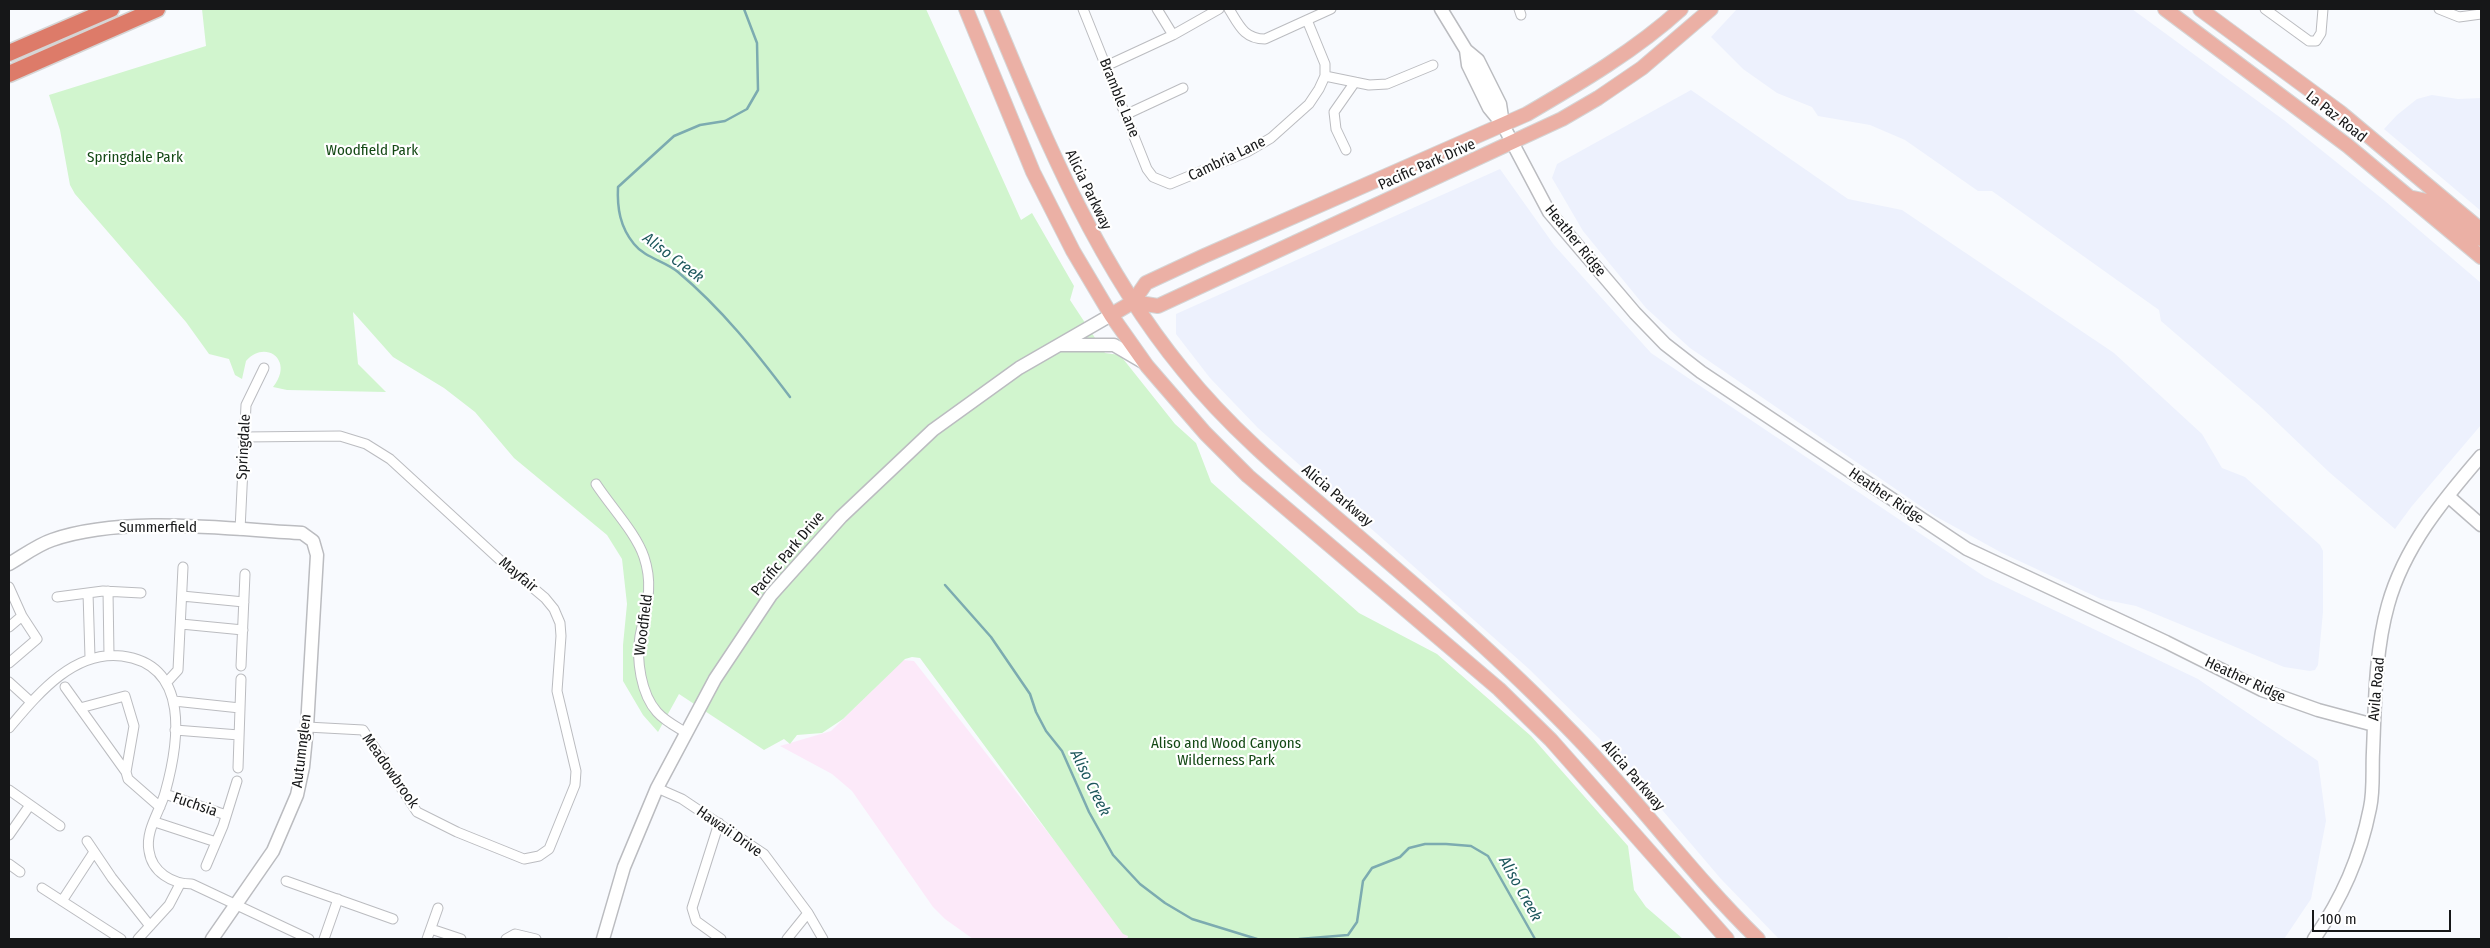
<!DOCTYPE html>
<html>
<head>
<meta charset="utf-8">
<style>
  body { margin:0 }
  #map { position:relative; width:2490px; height:948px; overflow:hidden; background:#f8fafe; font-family:"Fira Sans Condensed",sans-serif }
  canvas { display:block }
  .frame { position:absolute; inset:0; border:10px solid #161718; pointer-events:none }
  .scale { position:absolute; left:2312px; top:910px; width:139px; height:22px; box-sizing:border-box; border:2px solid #161718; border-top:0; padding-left:6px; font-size:15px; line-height:18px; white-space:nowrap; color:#161718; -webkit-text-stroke:4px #fff; paint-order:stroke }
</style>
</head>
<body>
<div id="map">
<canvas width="2490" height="948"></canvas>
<div class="frame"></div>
<div class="scale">100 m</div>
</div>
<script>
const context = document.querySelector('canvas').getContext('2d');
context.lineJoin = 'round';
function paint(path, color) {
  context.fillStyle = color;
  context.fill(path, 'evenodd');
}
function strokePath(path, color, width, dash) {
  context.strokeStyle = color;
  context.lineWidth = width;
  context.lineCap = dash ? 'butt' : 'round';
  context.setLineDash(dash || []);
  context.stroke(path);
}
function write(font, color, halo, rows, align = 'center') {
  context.font = font + ' "Fira Sans Condensed",sans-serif';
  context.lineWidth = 4.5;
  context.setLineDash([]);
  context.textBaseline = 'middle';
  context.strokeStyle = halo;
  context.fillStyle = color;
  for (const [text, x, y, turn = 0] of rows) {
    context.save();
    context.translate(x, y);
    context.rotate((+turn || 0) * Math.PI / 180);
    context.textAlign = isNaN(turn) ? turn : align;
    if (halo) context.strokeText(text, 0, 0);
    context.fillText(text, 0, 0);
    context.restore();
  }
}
paint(new Path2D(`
  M1737 9H2132L2285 121 2385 201 2481 283V425L2412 506 2395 529 2329 472 2261 407 2161 321 2159 310 1992 191H1978L1905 140 1870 125 1818 116 1812 107 1777 93 1743 69 1711 37Z
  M1691 90 1848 199 1902 210 2114 353 2202 434 2222 468 2245 477 2320 545 2323 551V612L2318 665 2315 670 2310 671 2284 667 2136 606 2101 599 2002 553 1935 516 1690 348 1646 308 1583 231 1552 178 1557 164Z
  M2432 95 2458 99 2481 98V211L2384 129 2397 115 2417 99Z
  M1500 169 1554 245 1651 353 1985 577 2198 679 2318 761 2326 821 2311 899 2284 939H2012L2009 937 2006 939H1779L1721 879 1611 750 1529 669 1258 428 1210 378 1176 334V314Z`), '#edf1fd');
paint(new Path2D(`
  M903 660 914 661 1128 935 1127 939H973L945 919 933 907 852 791 832 774 780 746 831 731Z`), '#fce9f9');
paint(new Path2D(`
  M202 9H926L1021 220 1032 213 1074 286 1070 300 1105 353 1120 355 1175 424 1196 443 1211 482 1359 613 1437 654 1531 736 1628 846 1634 890 1646 907 1683 939H1127L1128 936 1123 934 920 658 912 657 905 659 843 719 822 733 797 735 790 744 784 739 764 750 679 694 658 732 643 715 623 681V645L627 604 622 559 607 535 514 458 475 412 444 388 393 357 353 312 358 364 386 392 287 390 273 387C295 360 265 339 246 361L242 379 235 375 229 359 209 354 186 322 75 194 70 185 60 130 49 95 206 46Z`), '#d1f5ce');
strokePath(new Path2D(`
  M744 9 757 43 758 90 747 109 725 121 700 125 674 136 618 187C617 208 620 227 634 244 645 258 665 261 678 272 722 309 756 352 790 397
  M945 585 991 637 1030 694 1036 712 1046 731 1062 751 1089 812 1113 855 1140 884 1165 903 1192 919 1257 939
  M1299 939 1348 935 1357 922 1363 881 1372 868 1400 857 1409 848 1425 844H1446L1471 846 1488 856 1535 939`), '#7cabb0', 2.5);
const street = new Path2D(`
  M1083 9 1147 169 1153 177 1170 184 1247 152 1271 138 1309 104 1319 89 1325 76V64L1307 20
  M1157 9 1173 35
  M1229 9C1239 25 1244 39 1265 39L1331 9
  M1519 9 1521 15
  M2265 9 2309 41H2316L2321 33 2323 9
  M2439 9 2459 17 2481 14
  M1106 66 1173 35 1219 9
  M1325 76 1369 85 1387 84 1433 65
  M1125 115 1183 88
  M1346 150 1336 129 1334 112 1355 82
  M243 437 340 436 366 444 390 459 501 561 545 598 554 609 560 623 561 636 557 691 576 771 575 785 549 849 539 856 524 859 457 832 417 812 363 730 307 727
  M596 484C611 507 636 533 644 557 654 587 646 607 640 636 636 660 641 694 657 712 665 721 675 726 685 732
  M240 530 246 405 264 368
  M9 587 22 616
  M108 591 109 655
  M88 593 90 657
  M182 596 244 602
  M57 597 103 591 141 593
  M181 624 243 630
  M9 627 22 616 37 639 9 663
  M241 666 245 574
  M9 682 31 702
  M167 682 178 670 183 567
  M65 687 126 772 128 779 160 807
  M174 701 240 708
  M80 708 125 696 134 726 126 772
  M9 728C37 695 73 650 122 656 191 665 179 743 165 793 160 811 145 831 149 851 152 872 172 884 192 884L309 939
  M175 730 239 735
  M238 768 241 679
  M657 788 682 799 764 854 808 913 823 939
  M9 790 60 826
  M165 794 226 815
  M155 822 216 842
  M719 823 692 908 696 921 721 939
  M9 835 30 805
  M87 841 112 878 150 926
  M9 864 20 872
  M206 866 223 826 237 781
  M286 881 393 919
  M42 888 121 939
  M62 901 94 852
  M431 929 461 939
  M138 939 169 905 180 884
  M324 939 338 899
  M427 939 438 908
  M506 939 515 934 536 939
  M787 939 808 913`);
const secondary = new Path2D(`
  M1441 9 1466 50 1478 60 1500 104 1503 124
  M1466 50 1468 65 1489 108 1503 125 1549 212 1635 313 1665 344 1701 372 1967 549 2166 642 2262 690 2318 710 2374 725
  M1061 345H1114L1143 362
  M2448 496 2481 525
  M9 564C23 556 37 545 52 540 124 515 227 529 302 533L313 541 317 555 307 727 303 767 297 795 273 851 212 939
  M603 939 624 867 657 788 715 679 771 595 841 517 933 430 1019 368 1111 315
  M2314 939C2342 898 2360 858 2370 808 2374 790 2372 770 2373 752 2375 704 2375 651 2388 605 2404 547 2443 500 2481 456`);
const primary = new Path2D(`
  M966 9 1033 172 1073 251 1111 315 1147 366 1205 433 1248 476 1499 689 1551 740 1727 939
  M991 9C1044 136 1095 263 1183 370 1236 436 1302 488 1366 543 1434 601 1503 661 1565 725 1633 793 1689 872 1758 939
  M2165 9 2348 146 2481 257
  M2200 9 2341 113 2481 230
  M2413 198 2432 202 2471 234 2481 239
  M1133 302 1158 306 1562 119 1598 98 1642 68 1711 9
  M1111 315 1133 302 1146 283 1204 256 1527 114C1580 83 1636 50 1681 9`);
const highway = new Path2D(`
  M9 53 111 9
  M9 74 157 9`);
strokePath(street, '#bbbcc0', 11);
strokePath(secondary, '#bbbcc0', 15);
strokePath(primary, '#d5d5d5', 16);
strokePath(highway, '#d5d5d5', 19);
strokePath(street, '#fff', 9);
strokePath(secondary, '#fff', 12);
strokePath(primary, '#ebb0a5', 14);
strokePath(highway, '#dd7b69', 16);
write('15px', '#161718', '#fff', [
  ["Bramble Lane",1119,98,68],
  ["La Paz Road",2336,117,38],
  ["Cambria Lane",1227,159,-26],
  ["Pacific Park Drive",1427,165,-24],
  ["Alicia Parkway",1088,190,64],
  ["Heather Ridge",1575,241,51],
  ["Springdale",244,447,-87],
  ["Alicia Parkway",1337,496,40],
  ["Heather Ridge",1886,496,34],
  ["Summerfield",158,528],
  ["Pacific Park Drive",788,554,-50],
  ["Mayfair",518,575,40],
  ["Woodfield",644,625,-83],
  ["Heather Ridge",2245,680,25],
  ["Avila Road",2377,689,-85],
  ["Autumnglen",302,751,-83],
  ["Meadowbrook",390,771,55],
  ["Alicia Parkway",1633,776,49],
  ["Fuchsia",195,805,19],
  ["Hawaii Drive",729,832,35]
]);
write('15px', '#144915', '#fff', [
  ["Woodfield Park",372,151],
  ["Springdale Park",135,158],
  ["Aliso and Wood Canyons",1226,744],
  ["Wilderness Park",1226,761]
]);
write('italic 16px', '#1d575c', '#fff', [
  ["Aliso Creek",673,258,37],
  ["Aliso Creek",1090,783,64],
  ["Aliso Creek",1520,889,61]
]);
</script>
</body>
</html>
